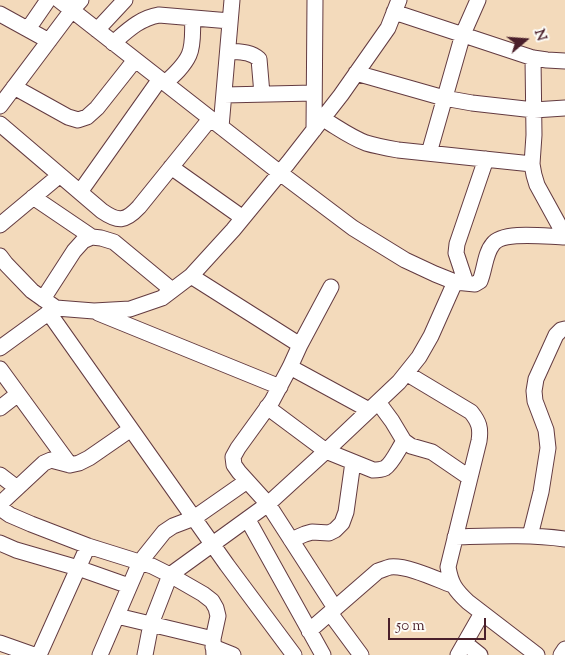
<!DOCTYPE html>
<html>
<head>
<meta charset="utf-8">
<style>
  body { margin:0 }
  #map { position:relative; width:565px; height:655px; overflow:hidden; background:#f3dabb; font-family:"Sorts Mill Goudy",serif }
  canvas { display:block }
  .north { position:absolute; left:500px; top:15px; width:50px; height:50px; -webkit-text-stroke:4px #fdfcf7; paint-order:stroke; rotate:72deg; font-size:14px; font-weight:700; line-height:20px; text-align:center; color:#4a1f2b }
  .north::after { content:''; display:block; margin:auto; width:18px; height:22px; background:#4a1f2b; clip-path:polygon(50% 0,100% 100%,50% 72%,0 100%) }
  .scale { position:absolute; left:388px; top:618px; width:98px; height:22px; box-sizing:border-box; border:2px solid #4a1f2b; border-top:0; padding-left:6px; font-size:15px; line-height:18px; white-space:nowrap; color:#4a1f2b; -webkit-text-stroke:4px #fdfcf7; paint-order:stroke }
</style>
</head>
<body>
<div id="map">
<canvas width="565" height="655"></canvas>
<div class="north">N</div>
<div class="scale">50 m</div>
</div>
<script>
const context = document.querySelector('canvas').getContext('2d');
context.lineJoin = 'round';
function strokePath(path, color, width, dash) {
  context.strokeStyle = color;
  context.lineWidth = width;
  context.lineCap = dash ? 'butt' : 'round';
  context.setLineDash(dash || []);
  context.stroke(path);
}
const street = new Path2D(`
  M59 0 280 173 353 228 405 260 435 274 455 282 475 284 480 281C485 269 485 253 493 244 503 230 549 237 565 237
  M394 12 533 58 547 60 565 61
  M0 14 49 41
  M28 29 48 0
  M97 30 125 0
  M113 43C127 31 140 18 159 15L230 21
  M228 51C239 52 250 51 259 59L262 94
  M533 58 534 135 532 164 534 175 537 185 565 236
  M356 73 444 98 472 103 534 110 565 108
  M165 83C174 75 184 66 189 55 194 44 192 30 193 18
  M14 87 68 117 78 120 87 117 97 108 135 60
  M224 95 314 93
  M0 106 72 10 81 0
  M323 119C337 127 350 137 366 143 376 146 387 148 398 150L532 164
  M0 124 102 211C118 222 125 222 139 207L210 119
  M221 127 232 0
  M314 130 315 0
  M429 153 463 34 478 0
  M171 167 243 218
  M80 192 160 79
  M33 197 92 237
  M0 225 60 175
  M0 256 6 264 32 291 56 308 94 311 130 309 162 298 191 276 233 230 288 163 341 95 388 28 399 0
  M191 276 300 345
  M466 283 456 253 457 244 486 159
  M331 287 300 345 290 367 272 401 238 448 233 457 234 465 239 472 268 504 335 608
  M43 299 74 251 83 241 92 237 101 238 114 242 172 290
  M49 313 227 565 294 655
  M98 313 280 387
  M0 348 55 308
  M290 367 369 410
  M0 369 70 465
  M406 373 471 412C479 422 481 428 479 441L448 567C451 584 455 590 468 602L537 655
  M378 402 392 421 404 441 411 446 432 452 470 478
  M267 407 326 451 373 470C377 470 381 470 385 468 392 464 399 448 404 441
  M0 408 18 394
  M0 475 17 488
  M0 504 44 463 51 460 70 465 79 463 89 458 131 429
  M0 508 10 515 31 524 88 546 152 566 170 575 203 594 212 601 216 608 218 616 213 639 214 655
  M248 520 323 655
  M530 536 541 492 548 448 546 430 535 401 534 391 536 379 556 335 561 330 565 329
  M455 537C492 536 529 534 565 539
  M291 540 305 534 312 532 329 533 335 530 342 523 346 512 353 462
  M0 543 16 550 78 568 129 586
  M330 613 361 655
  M117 616 213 639
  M309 631 378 571C382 570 386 568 390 567 407 565 436 579 452 585
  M0 643 34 655
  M465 643 480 655
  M213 647 233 655
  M39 655 88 546
  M100 655 140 562 164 532 173 526 194 518 247 481
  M145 655 151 624 170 575 268 504 326 451 399 382 419 357 431 336 455 282
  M458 655 482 613
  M561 655 565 649`);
strokePath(street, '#633b41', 17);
strokePath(street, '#fff', 15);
</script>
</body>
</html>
